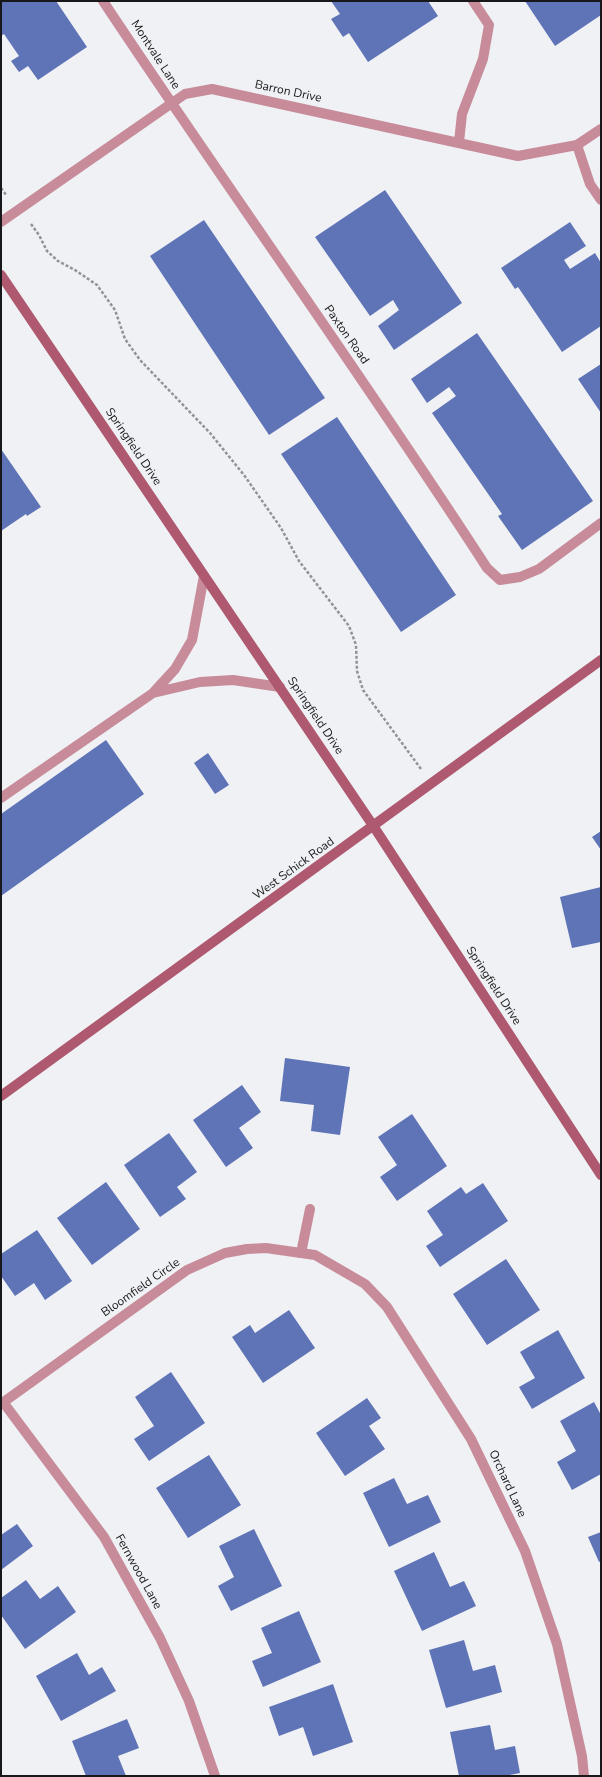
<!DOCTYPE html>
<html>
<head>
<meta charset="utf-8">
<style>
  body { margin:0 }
  #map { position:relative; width:602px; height:1777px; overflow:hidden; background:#eff1f4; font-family:"Nunito Sans",sans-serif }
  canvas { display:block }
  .frame { position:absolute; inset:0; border:2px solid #18181a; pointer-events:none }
</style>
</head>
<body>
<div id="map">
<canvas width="602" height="1777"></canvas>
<div class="frame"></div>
</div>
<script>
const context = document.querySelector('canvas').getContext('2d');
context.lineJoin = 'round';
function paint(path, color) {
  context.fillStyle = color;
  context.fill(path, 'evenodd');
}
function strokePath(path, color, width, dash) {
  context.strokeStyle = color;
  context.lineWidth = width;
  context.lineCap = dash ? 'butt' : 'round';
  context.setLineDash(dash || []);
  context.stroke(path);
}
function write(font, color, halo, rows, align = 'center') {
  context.font = font + ' "Nunito Sans",sans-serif';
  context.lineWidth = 3;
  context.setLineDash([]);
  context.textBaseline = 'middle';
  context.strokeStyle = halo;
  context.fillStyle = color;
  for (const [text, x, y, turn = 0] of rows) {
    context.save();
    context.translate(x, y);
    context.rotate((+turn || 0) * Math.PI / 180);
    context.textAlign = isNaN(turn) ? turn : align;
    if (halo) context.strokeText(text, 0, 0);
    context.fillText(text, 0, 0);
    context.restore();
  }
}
paint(new Path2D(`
  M1 1H56L87 47 38 80 28 66 19 72 11 61 19 56 4 34 1 36Z
  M331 1H428L438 16 368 62 349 33 343 37 331 19 340 14Z
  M525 1H601V15L555 46Z
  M385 190 462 303 394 350 378 326 399 310 393 300 370 316 315 237Z
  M204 220 325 398 269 435 150 256Z
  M570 222 586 246 564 260 570 269 595 253 601 263V326L562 352 518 287 515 289 501 268Z
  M477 333 593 501 522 550 498 516 502 514 432 413 456 396 449 387 427 403 411 379Z
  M601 364V413L578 379Z
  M337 417 456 595 401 632 281 454Z
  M1 449 41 507 27 516 26 514 1 531Z
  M106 740 144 794 1 896V814Z
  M208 753 229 785 215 794 194 763Z
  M601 831V850L592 837Z
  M601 887V942L572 948 560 897Z
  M285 1058 350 1067 340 1135 311 1131 314 1105 280 1101Z
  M242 1085 261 1112 239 1128 253 1148 226 1167 193 1120Z
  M412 1114 447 1166 397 1201 380 1177 397 1165 378 1137Z
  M169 1133 197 1172 177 1187 186 1199 160 1217 124 1165Z
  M106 1182 140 1229 92 1265 57 1218Z
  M483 1183 508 1221 440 1267 426 1246 443 1235 427 1211 461 1187 466 1194Z
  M37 1230 72 1281 45 1300 34 1283 15 1296 1 1276V1254Z
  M506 1259 540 1310 487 1345 453 1294Z
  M289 1310 315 1348 263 1383 232 1337 250 1325 255 1333Z
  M558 1330 585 1378 532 1409 519 1387 535 1378 520 1352Z
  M171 1372 205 1423 149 1461 134 1439 154 1426 135 1397Z
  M367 1398 381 1418 369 1426 385 1449 345 1476 316 1433Z
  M594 1402 601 1415V1474L572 1490 557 1462 576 1451 560 1421Z
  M209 1455 241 1505 188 1538 156 1488Z
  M394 1478 407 1504 428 1495 441 1522 389 1547 363 1493Z
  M17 1524 33 1546 1 1570V1535Z
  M254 1529 282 1586 231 1611 218 1586 234 1577 219 1546Z
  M601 1532V1561L599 1562 588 1537Z
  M434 1552 450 1587 464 1581 476 1606 422 1631 394 1571Z
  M26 1580 40 1599 58 1586 76 1612 25 1649 1 1615V1598Z
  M299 1611 321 1662 263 1687 252 1661 272 1653 261 1628Z
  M464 1640 473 1671 495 1665 502 1692 446 1708 429 1650Z
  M77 1653 89 1675 102 1667 116 1691 61 1721 36 1676Z
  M333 1684 353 1742 313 1756 303 1727 279 1736 269 1707Z
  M127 1719 139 1748 118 1756 126 1776H86L72 1741Z
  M490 1725 495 1750 515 1746 520 1773 504 1776H459L450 1732Z`), '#5f73b7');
strokePath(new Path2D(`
  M1 188 7 196
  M31 224 39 235 47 251 58 261 75 270 97 285 115 310 125 339 140 360 210 433 244 475 281 528 299 561 349 626 356 645 357 671 363 690 421 769`), '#929396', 2.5, [3, 2]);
strokePath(new Path2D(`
  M153 693 200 682 233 680 280 687
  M1 798 153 693 175 669 192 640 204 576
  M301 1253 310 1209`), '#c78b9a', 10);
strokePath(new Path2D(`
  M103 1C229 191 363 376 487 568L500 580 520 577 539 569 601 523
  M459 142 462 114 483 59 489 25 473 1
  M577 145 590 184 601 200
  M1 222 185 94 212 89 518 156 577 145 601 129
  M3 1402 104 1537 160 1638 189 1701 215 1776
  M1 1404 187 1270 225 1253 247 1249 266 1248 315 1255 365 1284 387 1307 471 1439 525 1551 557 1644 582 1756 584 1776`), '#c78b9a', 10);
strokePath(new Path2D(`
  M1 275 374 827 601 1175
  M1 1096 601 660`), '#ae5970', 10);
write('12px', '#18181a', '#eff1f4', [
  ["Montvale Lane",155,55,57],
  ["Barron Drive",288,92,12],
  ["Paxton Road",346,335,55],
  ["Springfield Drive",133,447,56],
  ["Springfield Drive",315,716,56],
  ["West Schick Road",294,869,-36],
  ["Springfield Drive",493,986,57],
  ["Bloomfield Circle",141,1288,-35],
  ["Orchard Lane",507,1484,65],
  ["Fernwood Lane",138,1572,61]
]);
</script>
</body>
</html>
